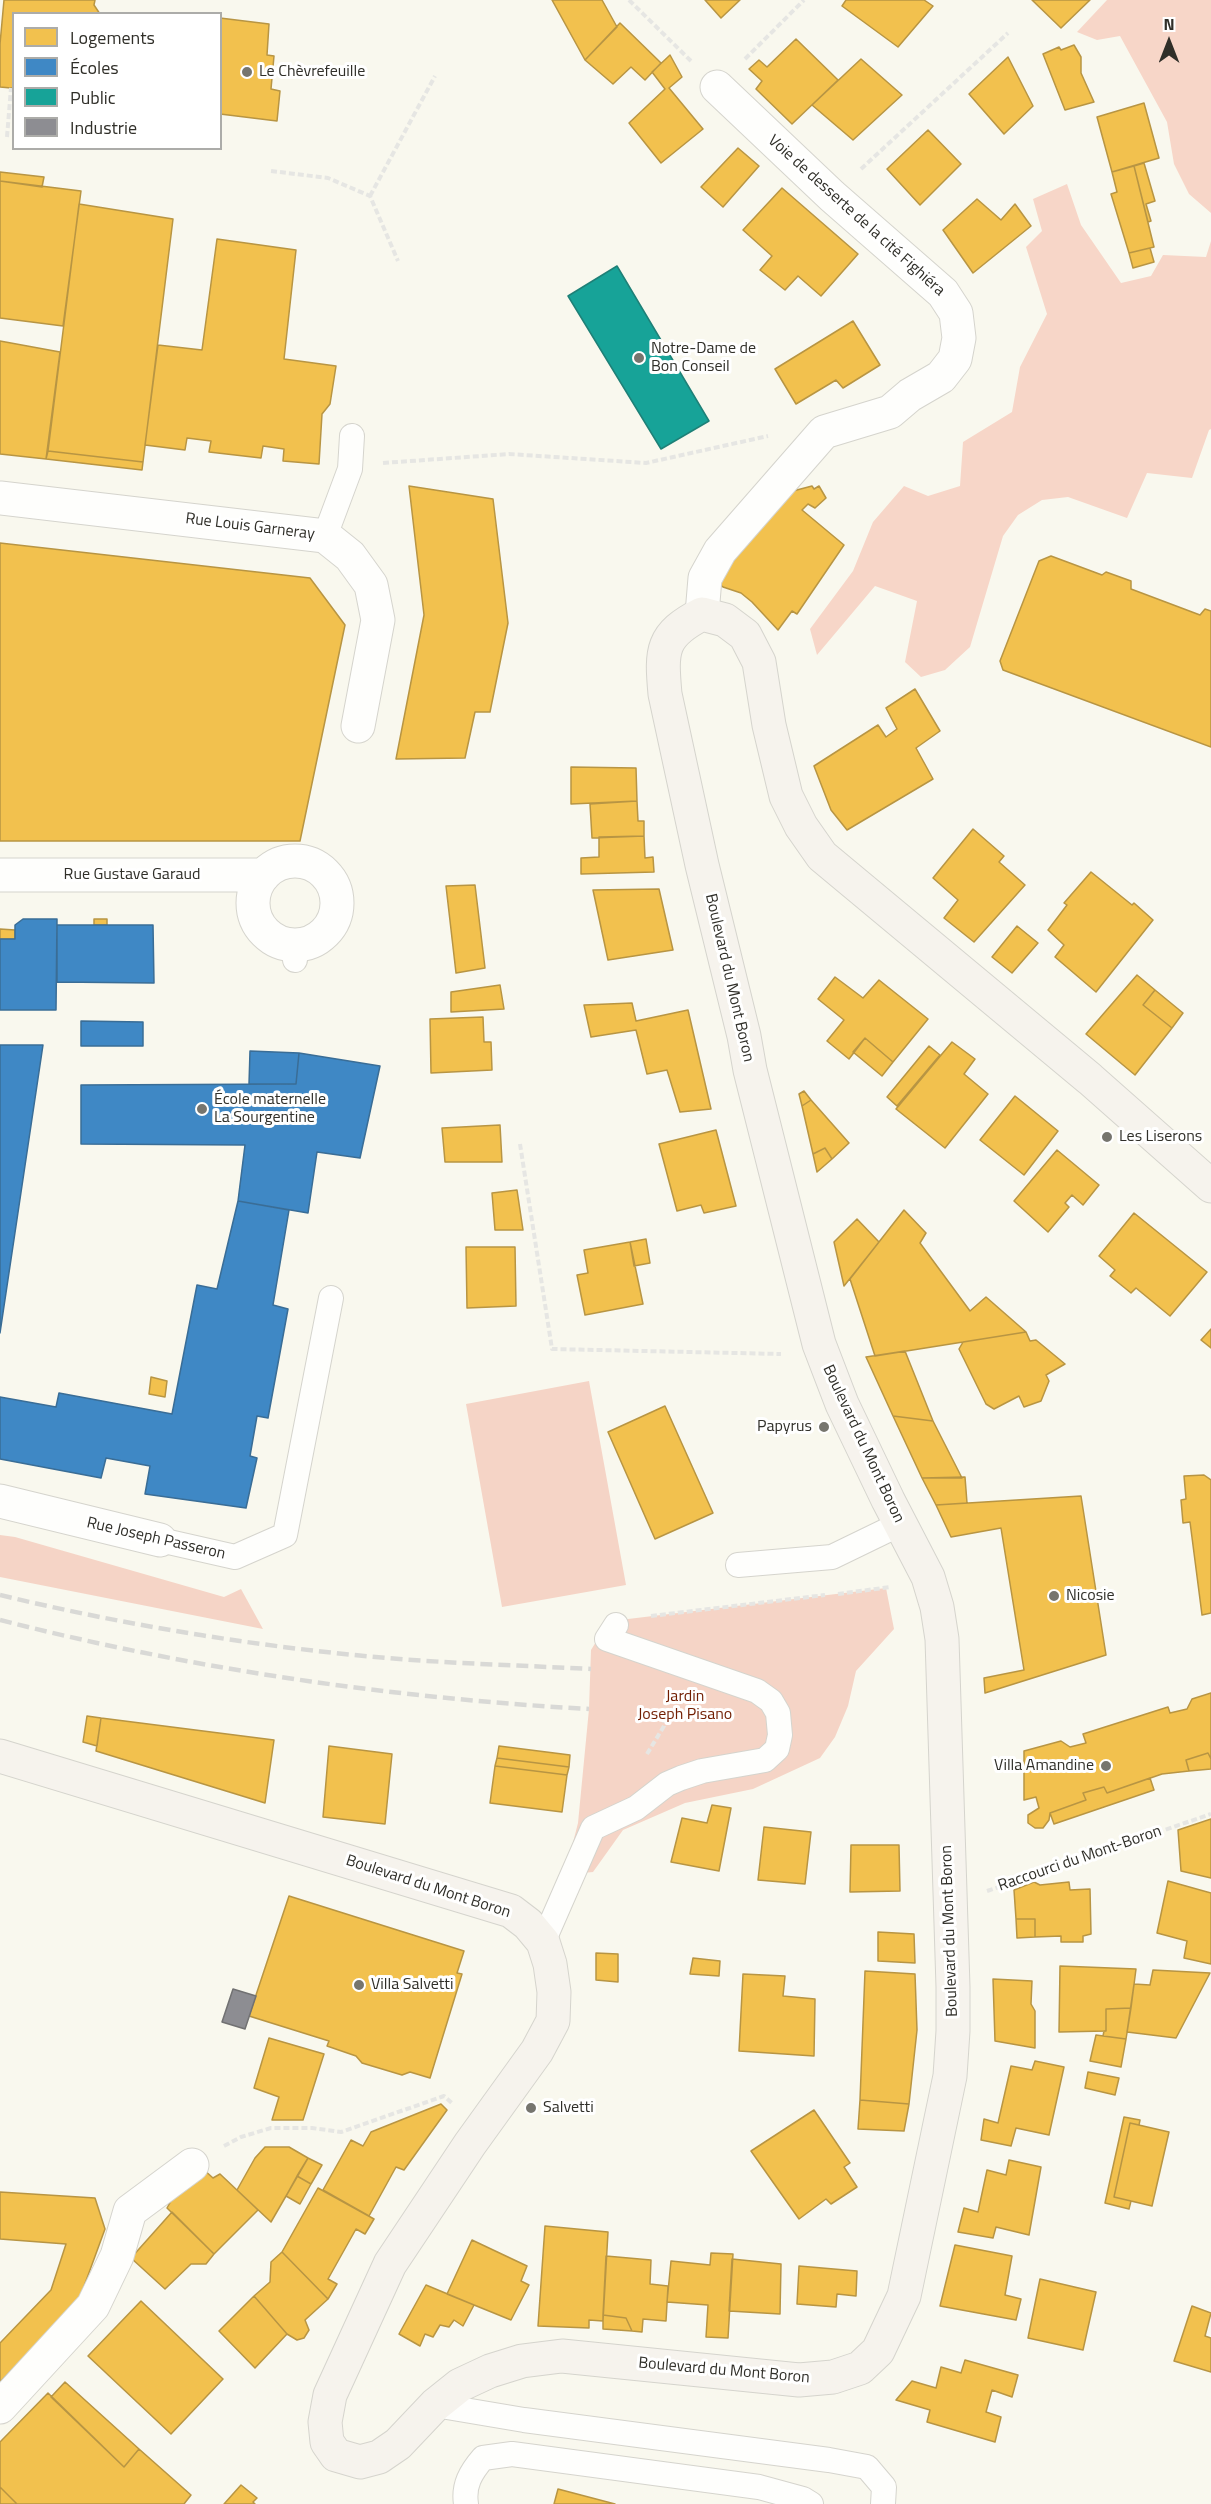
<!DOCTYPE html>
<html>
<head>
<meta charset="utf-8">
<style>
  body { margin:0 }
  #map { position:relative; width:1211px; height:2504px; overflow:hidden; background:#f9f8ee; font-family:"Titillium Web",sans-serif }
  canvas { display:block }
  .legend { position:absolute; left:12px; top:12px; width:210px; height:138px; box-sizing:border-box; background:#fff; border:2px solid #acaca9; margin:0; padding:8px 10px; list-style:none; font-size:18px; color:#302f29 }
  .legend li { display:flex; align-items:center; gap:12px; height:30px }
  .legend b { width:30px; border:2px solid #acaca9 }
  .north { position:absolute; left:1139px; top:12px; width:60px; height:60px; -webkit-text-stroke:4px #fff; paint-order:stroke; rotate:0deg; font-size:16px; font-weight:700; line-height:24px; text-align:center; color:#302f29 }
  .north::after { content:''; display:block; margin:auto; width:21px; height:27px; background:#302f29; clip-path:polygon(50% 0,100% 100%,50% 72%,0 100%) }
</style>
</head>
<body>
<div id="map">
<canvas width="1211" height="2504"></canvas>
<ul class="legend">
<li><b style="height:16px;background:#f2c14e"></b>Logements</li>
<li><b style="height:16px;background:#3f88c5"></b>Écoles</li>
<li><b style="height:16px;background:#17a398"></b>Public</li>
<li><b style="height:16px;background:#8d8d92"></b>Industrie</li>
</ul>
<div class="north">N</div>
</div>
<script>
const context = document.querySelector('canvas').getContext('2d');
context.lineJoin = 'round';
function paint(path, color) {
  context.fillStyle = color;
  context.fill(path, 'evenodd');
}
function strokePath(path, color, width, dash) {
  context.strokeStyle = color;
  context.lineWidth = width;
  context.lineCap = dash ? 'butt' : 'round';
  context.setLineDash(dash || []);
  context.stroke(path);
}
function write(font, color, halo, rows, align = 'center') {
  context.font = font + ' "Titillium Web",sans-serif';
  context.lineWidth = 6;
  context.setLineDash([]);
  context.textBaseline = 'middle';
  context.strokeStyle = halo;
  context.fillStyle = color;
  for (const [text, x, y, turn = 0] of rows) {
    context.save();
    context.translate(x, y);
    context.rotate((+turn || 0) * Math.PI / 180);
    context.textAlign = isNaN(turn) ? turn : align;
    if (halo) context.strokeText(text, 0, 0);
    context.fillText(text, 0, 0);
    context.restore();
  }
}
paint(new Path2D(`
  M589 1381 626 1585 502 1607 466 1404Z
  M0 1535 15 1537 224 1597 241 1589 263 1629 0 1577Z
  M886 1588 894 1629 856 1671 848 1706 835 1737 820 1758 753 1789 685 1803 623 1830 593 1872 572 1874 567 1866 578 1823 589 1709 591 1650 602 1632 628 1619Z`), '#f5d4c6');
paint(new Path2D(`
  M1107 0H1211V213L1189 194 1174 164 1167 122 1120 36 1097 40 1077 32Z
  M1067 184 1081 225 1121 283 1151 276 1163 255 1206 257 1211 241V429L1209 430 1192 478 1147 473 1127 518 1068 497 1042 500 1018 515 1003 536 970 647 945 670 921 677 905 662 917 601 875 586 817 655 810 629 853 571 873 522 904 486 928 496 960 486 963 442 1012 412 1020 367 1047 314 1026 247 1042 231 1033 199Z`), '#f7d6c8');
const homes = new Path2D(`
  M4 0H95L94 5 100 14H14V88H11L0 87V44Z
  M552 0H602L617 27 585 60Z
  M705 0H740L721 18Z
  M846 0H924L933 6 898 47 842 6Z
  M1032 0H1090L1061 28Z
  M220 18 269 24 267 55 274 56 271 89 280 91 277 121 220 114Z
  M620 23 661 63 645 80 631 67 613 84 585 60Z
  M796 39 838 80 792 124 756 89 762 81 749 69 759 60 767 67Z
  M1074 45 1081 57V73L1094 102 1065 110 1043 54 1059 47 1061 50Z
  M670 55 682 77 669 88 703 129 661 163 629 123 665 89 652 72Z
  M1008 57 1033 106 1004 134 969 94Z
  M861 59 902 95 853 140 812 105Z
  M1144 103 1159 158 1112 172 1097 117Z
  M928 130 961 164 920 205 887 169Z
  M738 148 759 166 723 207 701 187Z
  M1144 163 1155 201 1146 204 1151 221 1148 222 1134 166Z
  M1134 166 1154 247 1129 253 1111 194 1117 192 1112 172Z
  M0 172 44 177 42 187 0 181Z
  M0 181 81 191 63 326 0 318Z
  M782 188 858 254 821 296 798 276 785 290 760 270 772 256 743 230Z
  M977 199 1001 220 1015 204 1031 226 973 273 943 230Z
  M79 204 173 219 143 462 48 451Z
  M217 239 296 250 284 359 336 366 330 404 322 414 319 464 283 461 284 449 263 446 261 458 209 452 211 441 187 438 185 450 145 445 158 345 202 350Z
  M1150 248 1154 262 1133 268 1129 253Z
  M853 321 880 365 843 388 836 380 796 404 775 369Z
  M0 341 60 352 46 459 0 454Z
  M48 451 143 462 142 470 46 459Z
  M409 486 493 499 508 623 490 712H475L465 758 396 759 424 615Z
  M812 486 814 489 819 486 826 498 815 508 808 504 802 510 844 545 797 614 792 611 778 630 752 602 741 593 723 587 716 581 793 491Z
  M0 543 310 578 345 625 300 841H0Z
  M1051 556 1102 575 1106 572 1131 581V589L1200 615 1205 609 1211 611V747L1003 670 1000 661 1039 561Z
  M915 689 940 731 916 748 933 779 847 830 831 810 814 766 878 725 886 737 897 729 886 708Z
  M571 767 636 768 637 801 571 804Z
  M637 801 638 821H644V836L592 838 590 804Z
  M973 829 1004 856 999 862 1025 885 974 942 944 918 958 900 933 878Z
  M644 836 645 858 653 857 654 872 581 874V858L599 857V837Z
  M1091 872 1132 905 1134 903 1153 920 1096 992 1055 957 1064 945 1048 930 1067 905 1064 903Z
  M475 885 485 968 456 973 446 886Z
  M659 889 673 950 608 960 593 890Z
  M94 919H107V925H94Z
  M1017 926 1038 943 1012 973 992 957Z
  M0 929 15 930V939H0Z
  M1137 975 1155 990 1143 1005 1172 1028 1135 1075 1086 1034Z
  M835 977 863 998 879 980 928 1019 893 1062 865 1038 849 1059 827 1041 844 1020 818 999Z
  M500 985 504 1009 451 1012V992Z
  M1155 990 1183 1013 1172 1028 1143 1005Z
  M632 1003 636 1021 688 1010 711 1109 680 1112 667 1070 647 1074 636 1030 591 1037 584 1005Z
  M483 1017 484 1042H491L492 1070 431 1073 430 1019Z
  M865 1038 893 1062 882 1076 853 1052Z
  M952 1042 975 1059 964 1074 988 1094 945 1148 896 1109Z
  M929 1046 940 1055 897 1106 887 1097Z
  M804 1091 811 1100 802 1106 799 1094Z
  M1015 1096 1058 1131 1024 1175 980 1140Z
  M811 1100 849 1143 832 1159 825 1148 813 1154 802 1106Z
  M500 1125 502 1162H445L442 1128Z
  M716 1130 736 1206 704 1213 701 1205 677 1211 659 1144Z
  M825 1148 832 1159 817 1172 813 1154Z
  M1057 1150 1099 1185 1083 1205 1072 1195 1065 1203 1069 1207 1048 1232 1014 1201Z
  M517 1190 523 1230H495L492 1193Z
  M904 1210 926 1233 920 1243 970 1311 986 1297 1026 1332 875 1356 850 1279Z
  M1134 1213 1207 1272 1170 1316 1136 1288 1131 1293 1110 1276 1115 1270 1099 1256Z
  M857 1219 879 1242 844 1286 834 1242Z
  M646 1239 650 1263 634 1266 630 1242Z
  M630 1242 643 1304 585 1315 577 1275 588 1273 584 1250Z
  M466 1247H515L516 1306 467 1308Z
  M1211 1329V1348L1201 1340Z
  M1026 1332 1030 1341 1036 1340 1065 1364 1046 1375 1049 1381 1041 1401 1024 1407 1019 1396 994 1409 986 1404 959 1349 963 1342Z
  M905 1351 933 1421 893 1416 866 1357Z
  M151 1377 167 1381 165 1397 149 1394Z
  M665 1406 713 1513 655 1539 608 1432Z
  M893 1416 933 1421 962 1478H922Z
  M1204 1475 1211 1480V1613L1202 1615 1190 1522 1183 1523 1181 1500 1186 1499 1184 1476Z
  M965 1477 967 1503 936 1505 922 1478Z
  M1081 1496 1106 1655 985 1693 984 1678 1024 1670 1001 1528 951 1537 936 1505Z
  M1211 1693V1759L1208 1753 1186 1760 1189 1771 1162 1774 1107 1793 1104 1787 1083 1793 1086 1800 1050 1813 1049 1820 1043 1828H1035L1028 1823V1815L1039 1808 1036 1797 1024 1800V1751L1061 1741 1070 1747 1086 1743 1083 1734 1168 1707 1170 1713 1187 1709 1192 1699Z
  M87 1716 101 1718 97 1746 83 1742Z
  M101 1718 274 1740 265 1803 96 1751Z
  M329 1746 392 1754 385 1824 323 1817Z
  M499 1746 570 1755 569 1767 497 1758Z
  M1208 1753 1211 1759V1769L1189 1771 1186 1760Z
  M497 1758 569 1767 567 1775 495 1766Z
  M495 1766 567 1775 562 1812 490 1803Z
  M1150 1778 1154 1790 1054 1824 1050 1813 1086 1800 1083 1793 1104 1787 1107 1793Z
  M712 1805 731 1808 719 1871 671 1862 682 1818 707 1823Z
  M1211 1819V1878L1181 1871 1178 1830Z
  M764 1827 811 1832 805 1884 758 1880Z
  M851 1845H899L900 1891 850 1892Z
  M1168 1881 1211 1893V1964L1184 1958 1187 1941 1157 1933Z
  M1034 1882 1040 1885 1069 1882 1070 1890 1090 1889 1091 1934 1083 1936V1942H1061V1936L1035 1937V1919H1016L1014 1890Z
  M289 1896 464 1951 457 1973 462 1974 430 2078 410 2072 402 2075 362 2063 356 2056 327 2046 329 2041 249 2016Z
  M1016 1919H1035V1937L1017 1938Z
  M878 1932 914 1934 915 1963 878 1961Z
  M596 1953 618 1954V1982L596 1980Z
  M693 1958 720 1961 719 1976 690 1974Z
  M1060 1966 1136 1969 1131 2008 1106 2009V2031L1059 2032Z
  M1153 1970 1210 1973 1176 2038 1127 2032 1134 1984 1150 1985Z
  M865 1971 915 1974 917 2030 909 2104 860 2100Z
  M743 1974 785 1976 783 1996 815 1999 814 2056 739 2051Z
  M993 1979 1032 1981 1031 2004 1035 2011V2048L995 2041Z
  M1131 2008 1126 2039 1103 2036 1104 2031H1106V2009Z
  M1096 2035 1126 2039 1121 2067 1090 2061Z
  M269 2038 324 2054 303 2120H272L279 2097 254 2088Z
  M1035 2061 1064 2067 1049 2135 1016 2128 1011 2146 981 2140 984 2119 998 2123 1011 2066 1032 2070Z
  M1088 2072 1119 2078 1115 2095 1085 2088Z
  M860 2100 909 2104 904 2131 858 2129Z
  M441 2104 447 2110 404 2170 396 2167 369 2216 323 2190 351 2140 363 2146 371 2132Z
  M814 2110 850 2163 844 2167 857 2187 831 2204 826 2199 799 2219 751 2151Z
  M1124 2117 1140 2120 1139 2125 1130 2123 1114 2197 1131 2201 1129 2209 1105 2203Z
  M1130 2123 1169 2132 1152 2206 1114 2197Z
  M265 2147H289L308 2158 271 2222 237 2190 255 2158Z
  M308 2158 322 2165 311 2184 297 2176Z
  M1009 2160 1041 2167 1029 2235 996 2227 993 2238 958 2232 964 2208 978 2212 987 2170 1006 2175Z
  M203 2169 213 2178 220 2174 258 2210 214 2254 167 2208 180 2185Z
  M297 2176 311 2184 300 2204 286 2196Z
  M318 2188 374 2219 365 2234 356 2229 328 2279 337 2284 328 2299 282 2252Z
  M0 2192 95 2198 105 2229 79 2300 0 2382V2343L51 2290 66 2244 0 2239Z
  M172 2212 214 2254 206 2264H191L165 2289 131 2258Z
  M545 2226 608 2232 603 2321 589 2320V2328L538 2326Z
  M472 2240 527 2266 521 2281 529 2285 511 2320 447 2294Z
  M955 2245 1012 2256 1005 2295 1021 2299 1016 2320 940 2306Z
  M282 2252 328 2299 305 2320 309 2330 304 2338 297 2340 287 2334 254 2296 270 2282 271 2262Z
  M711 2253 733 2254 728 2338 706 2337 708 2305 667 2302 671 2261 710 2265Z
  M606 2256 651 2260 650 2284 668 2286 666 2321 643 2319 642 2332 632 2331 626 2318 603 2315Z
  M732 2259 781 2264 780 2314 729 2311Z
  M799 2266 857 2271 856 2296 837 2294 836 2307 797 2304Z
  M1040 2279 1096 2292 1083 2350 1028 2338Z
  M426 2285 474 2305 463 2326 454 2320 449 2327 440 2325 433 2337 425 2334 420 2346 399 2334Z
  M254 2296 287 2334 255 2368 219 2331Z
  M141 2301 223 2379 171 2434 88 2356Z
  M1192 2306 1211 2313 1205 2336 1211 2338V2372L1174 2361Z
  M603 2315 626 2318 632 2331 603 2329Z
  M965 2360 1018 2375 1012 2397 992 2390 986 2412 1001 2417 995 2442 927 2422 930 2410 896 2400 912 2381 936 2388 941 2367 961 2373Z
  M65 2382 139 2449 124 2467 51 2397Z
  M48 2393 124 2467 139 2449 191 2495 184 2504H17L0 2487V2442Z
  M241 2485 257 2498 253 2502 255 2504H224Z
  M0 2487 17 2504H0Z
  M558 2489 615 2504H554Z`);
paint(homes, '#f2c14e');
strokePath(homes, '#b89543', 1.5);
const schools = new Path2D(`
  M23 919H57L56 1010H0V939H15V925Z
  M57 925H153L154 983 57 982Z
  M81 1021 143 1022V1046H81Z
  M0 1045H43L0 1333Z
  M250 1051 299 1053 296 1084H249Z
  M299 1053 380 1066 360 1158 317 1152 308 1213 238 1201 245 1145 81 1144V1085L296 1084Z
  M238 1201 289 1210 273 1305 288 1309 268 1418 257 1416 250 1456 257 1458 246 1508 145 1494 150 1466 106 1458 101 1478 0 1459V1397L56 1407 59 1393 172 1414 197 1285 217 1289Z`);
paint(schools, '#3f88c5');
strokePath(schools, '#3a6d96', 1.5);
const public = new Path2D(`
  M617 266 709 421 661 449 568 296Z`);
paint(public, '#17a398');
strokePath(public, '#1e8077', 1.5);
const industry = new Path2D(`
  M233 1989 256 1996 245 2029 222 2022Z`);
paint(industry, '#8d8d92');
strokePath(industry, '#717172', 1.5);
const lane = new Path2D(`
  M325 536 350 469 352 436
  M294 945 295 960
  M160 1540 235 1557 285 1535 331 1298
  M738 1565 832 1557 900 1524
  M543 1942 593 1828 636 1808 667 1784 681 1778 702 1771 765 1760 777 1749 780 1735 778 1713 771 1701 757 1691 607 1639 616 1625
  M435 2405 524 2420 829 2460 867 2467 884 2487 883 2504
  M466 2504C463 2485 471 2472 483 2458L512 2454 759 2487 803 2499 811 2504`);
const street = new Path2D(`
  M0 498 325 536 350 556 371 585 378 620 358 726
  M702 614 705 578 720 551 824 432 890 412 910 395 941 377 955 359 959 338 956 313 943 293 832 196 717 87
  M253 903a42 42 0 1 1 84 0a42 42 0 1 1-84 0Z
  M0 875H264
  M0 1501 160 1540
  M0 2407 93 2306 117 2256 130 2211 192 2165`);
const secondary = new Path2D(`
  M0 1756 511 1911 528 1924 543 1942 550 1964 554 1992 553 2021 537 2051 470 2144 390 2264 330 2395 325 2422 327 2442 336 2455 360 2462 379 2457 398 2444 435 2405 460 2385 490 2371 522 2361 562 2356 799 2380 833 2377 860 2368 878 2351 904 2296 950 2076 953 2031V1987L942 1639 937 1607 928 1577 888 1500 842 1404 819 1344 750 1070 744 1036 702 865 665 694C661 650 661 635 702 614L725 620 745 635 759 662 769 725 786 796 801 826 822 856 1090 1079 1211 1186`);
strokePath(lane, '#d5d4cd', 26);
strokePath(street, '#d5d4cd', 35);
strokePath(secondary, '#d5d4cd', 35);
strokePath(new Path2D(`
  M629 0 691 61
  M745 59 804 0
  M7 137 11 88
  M861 169 1008 33
  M271 171 328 178 370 196 398 261
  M370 196 435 76
  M383 463 509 454 646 463 768 436
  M520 1144 552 1349 781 1354
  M838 1594 890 1587
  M651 1616 825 1595
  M647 1754 664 1726 666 1695
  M987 1891 1211 1814
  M224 2146 241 2137 271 2128H312L341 2132 444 2096 453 2104`), '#e6e6e3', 4, [6, 3]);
strokePath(lane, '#fefefc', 24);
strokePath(street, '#fefefc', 33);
strokePath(secondary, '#f6f3ed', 33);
strokePath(new Path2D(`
  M0 1595C116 1623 235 1643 354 1655 433 1663 512 1665 591 1669
  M0 1620C192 1669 391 1698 589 1709`), '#d9d9d6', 4.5, [12, 6]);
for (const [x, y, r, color] of [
  [247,72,6,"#76756e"],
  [639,358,6,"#76756e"],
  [202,1109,6,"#76756e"],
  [1107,1137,6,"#76756e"],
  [824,1427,6,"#76756e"],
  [1054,1596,6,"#76756e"],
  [1106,1766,6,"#76756e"],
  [359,1985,6,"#76756e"],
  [531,2108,6,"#76756e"]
]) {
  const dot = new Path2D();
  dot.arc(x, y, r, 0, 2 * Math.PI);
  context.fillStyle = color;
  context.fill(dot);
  strokePath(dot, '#fff', 2);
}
write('16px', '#302f29', '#fff', [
  ["Le Chèvrefeuille",259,72],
  ["Notre-Dame de",651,349],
  ["Bon Conseil",651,367],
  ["École maternelle",214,1100],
  ["La Sourgentine",214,1118],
  ["Les Liserons",1119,1137],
  ["Papyrus",812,1427,"right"],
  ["Nicosie",1066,1596],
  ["Villa Amandine",1094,1766,"right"],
  ["Villa Salvetti",371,1985],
  ["Salvetti",543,2108]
], 'left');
write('16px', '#302f29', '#fff', [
  ["Voie de desserte de la cité Fighiéra",856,216,42],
  ["Rue Louis Garneray",250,527,7],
  ["Rue Gustave Garaud",132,875],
  ["Boulevard du Mont Boron",729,978,77],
  ["Boulevard du Mont Boron",863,1444,65],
  ["Rue Joseph Passeron",156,1539,13],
  ["Raccourci du Mont-Boron",1080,1859,-19],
  ["Boulevard du Mont Boron",428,1887,18],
  ["Boulevard du Mont Boron",950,1931,-92],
  ["Boulevard du Mont Boron",724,2371,5]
]);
write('16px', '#711d00', '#fff', [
  ["Jardin",685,1697],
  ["Joseph Pisano",685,1715]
]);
</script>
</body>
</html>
